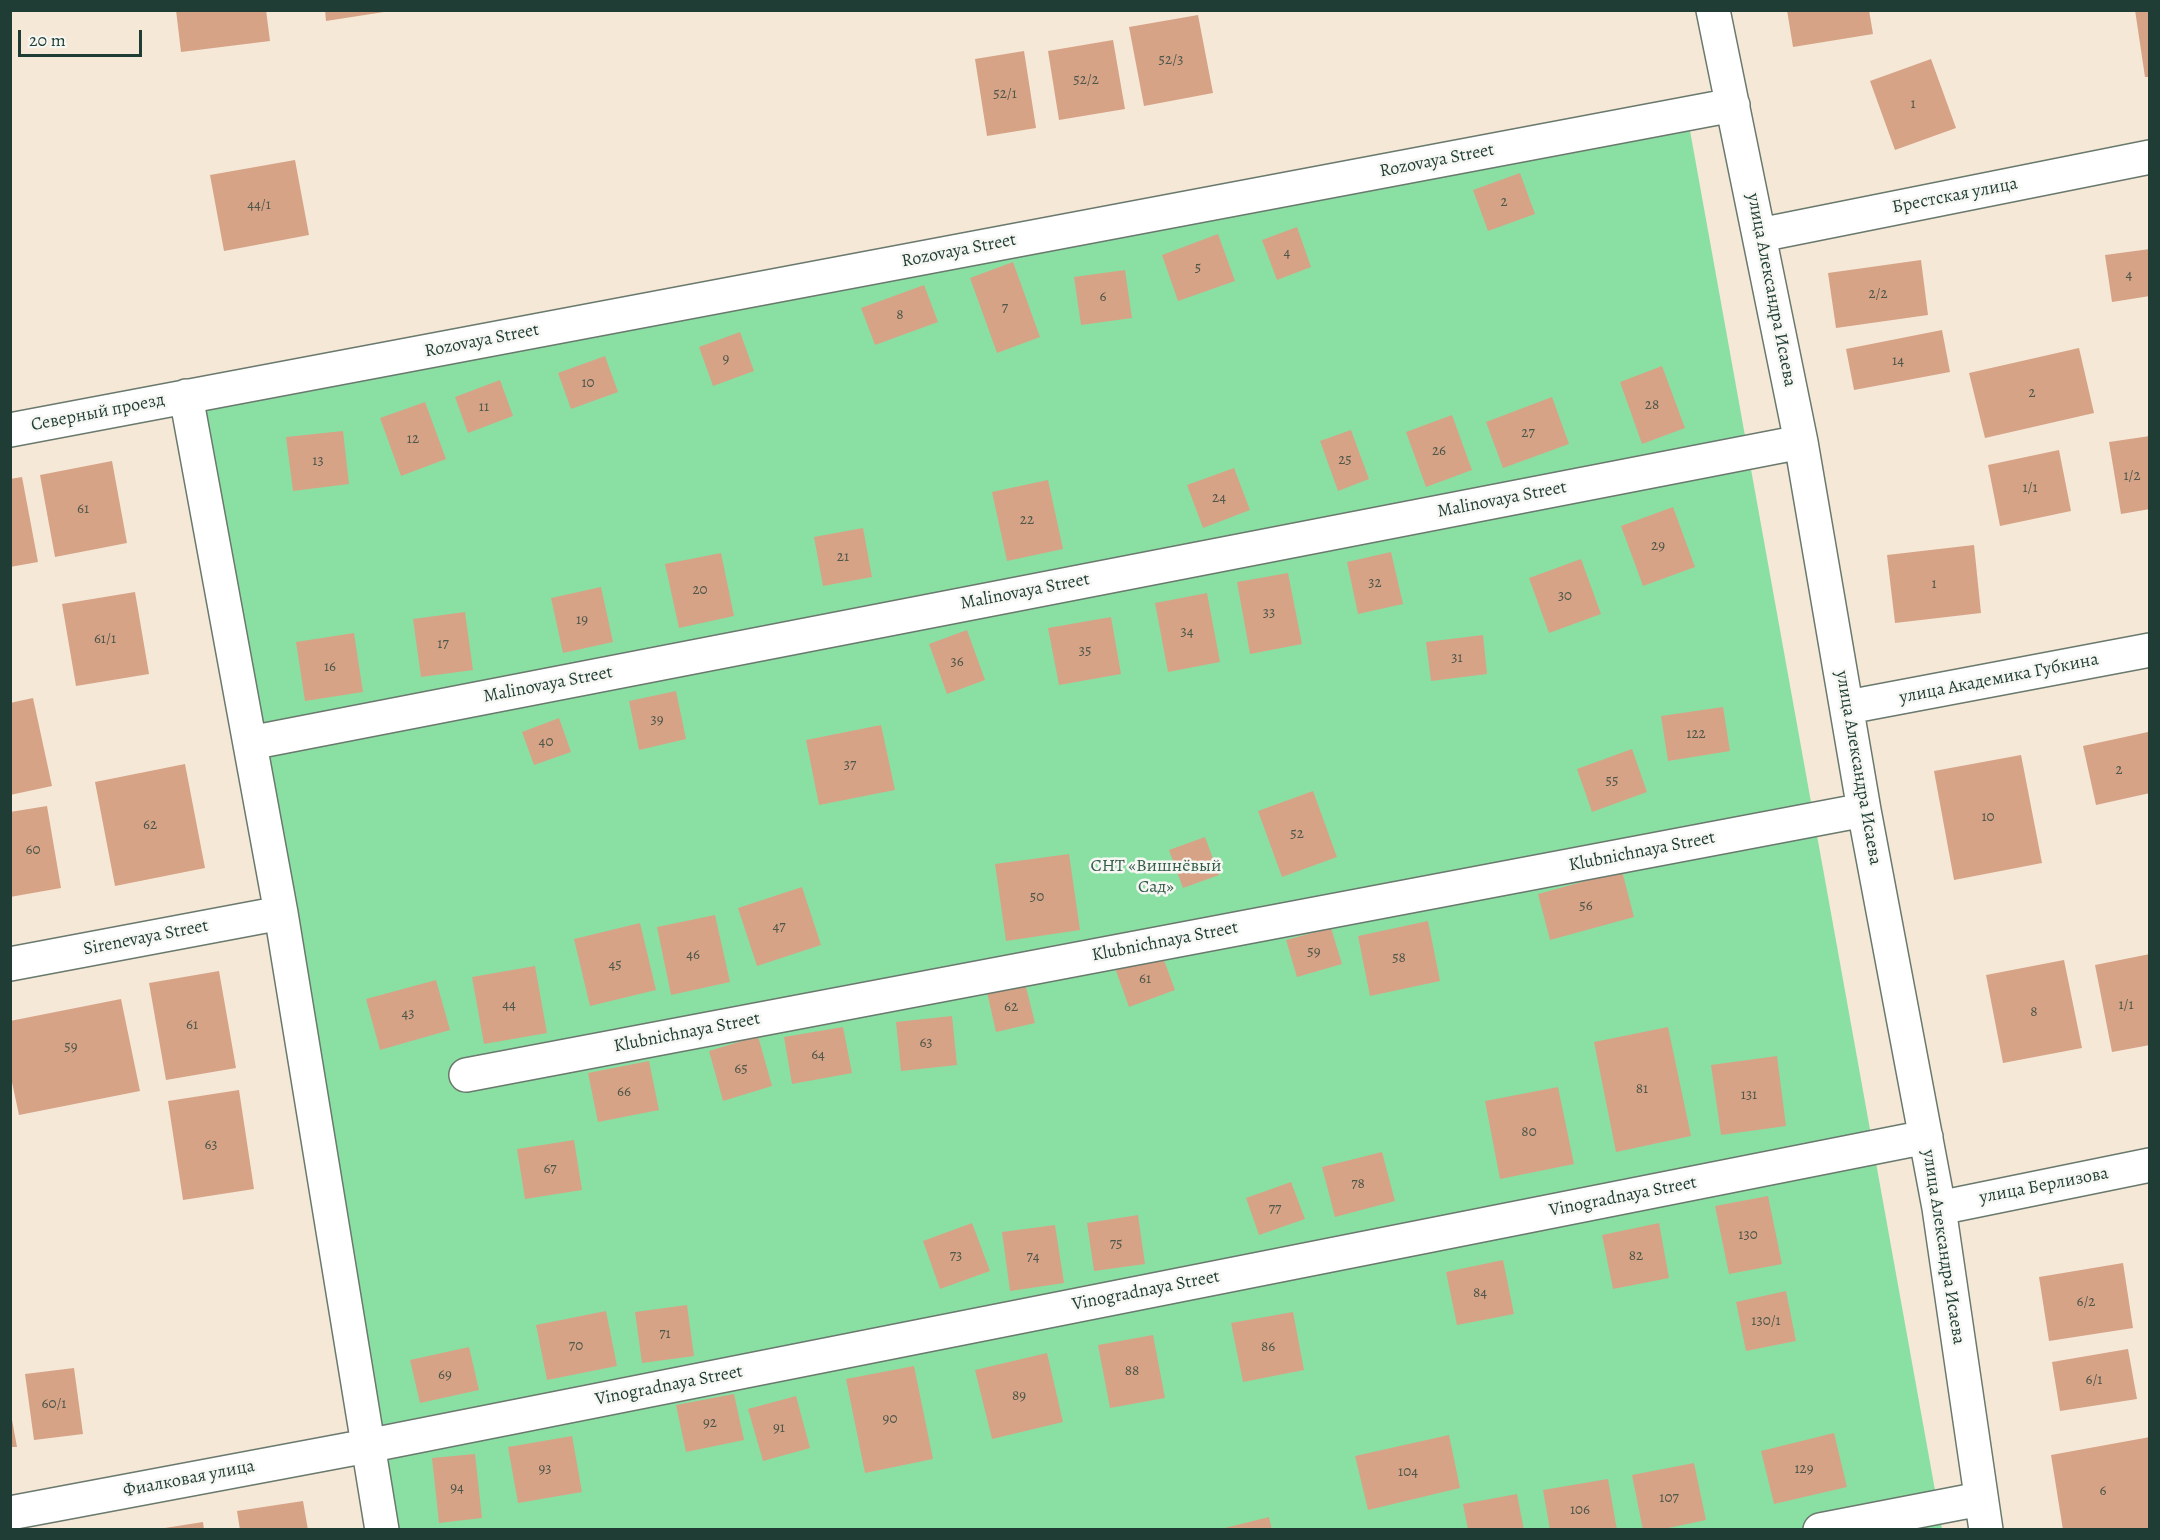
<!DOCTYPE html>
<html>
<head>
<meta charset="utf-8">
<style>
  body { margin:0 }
  #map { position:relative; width:2160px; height:1540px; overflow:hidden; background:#f5e8d7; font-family:Alegreya,serif }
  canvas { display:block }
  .frame { position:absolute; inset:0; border:12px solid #1f3d34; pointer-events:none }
  .scale { position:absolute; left:18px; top:30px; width:124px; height:27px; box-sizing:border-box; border:3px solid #1f3d34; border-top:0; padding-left:8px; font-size:18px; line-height:21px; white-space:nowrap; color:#1f3d34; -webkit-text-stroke:4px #f6f6f2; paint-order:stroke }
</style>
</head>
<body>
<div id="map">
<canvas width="2160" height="1540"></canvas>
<div class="frame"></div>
<div class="scale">20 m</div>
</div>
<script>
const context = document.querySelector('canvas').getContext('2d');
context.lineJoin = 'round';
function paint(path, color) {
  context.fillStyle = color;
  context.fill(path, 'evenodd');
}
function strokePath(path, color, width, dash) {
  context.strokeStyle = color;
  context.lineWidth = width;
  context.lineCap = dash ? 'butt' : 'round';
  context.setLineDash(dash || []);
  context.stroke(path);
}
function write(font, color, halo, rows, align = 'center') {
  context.font = font + ' Alegreya,serif';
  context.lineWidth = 5;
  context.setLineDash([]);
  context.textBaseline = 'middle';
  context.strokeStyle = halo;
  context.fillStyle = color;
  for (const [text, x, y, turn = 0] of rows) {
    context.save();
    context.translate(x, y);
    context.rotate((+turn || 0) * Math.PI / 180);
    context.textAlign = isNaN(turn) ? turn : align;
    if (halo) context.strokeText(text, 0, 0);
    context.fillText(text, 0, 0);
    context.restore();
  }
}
paint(new Path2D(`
  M1687 114 1942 1529H382L186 396Z`), '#8ae0a3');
paint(new Path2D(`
  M176 10H266L270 41 181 52Z
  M325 10H383L384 12 326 21Z
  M1787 10H1869L1873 34 1793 47Z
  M2135 10H2150V77H2145Z
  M1198 15 1213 93 1144 106 1129 27Z
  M1113 40 1125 109 1059 120 1048 51Z
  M1024 51 1036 128 987 136 975 59Z
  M1931 59 1956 128 1895 150 1870 81Z
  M295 160 309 235 224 251 210 175Z
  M1520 173 1535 214 1488 231 1473 190Z
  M1297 227 1311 267 1277 280 1262 240Z
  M1218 234 1235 281 1178 301 1162 255Z
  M2150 249V296L2112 302 2105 255Z
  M1921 260 1928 315 1836 328 1828 273Z
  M1013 262 1040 337 997 353 970 278Z
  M1125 270 1132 318 1081 325 1074 277Z
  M924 285 938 322 875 345 861 308Z
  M1942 330 1950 372 1854 390 1846 349Z
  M740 332 754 371 713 386 699 347Z
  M2079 348 2094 413 1985 438 1969 373Z
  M605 356 618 392 571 409 558 373Z
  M1662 366 1685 428 1642 444 1620 382Z
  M500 380 513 416 468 433 455 397Z
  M1552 397 1569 444 1503 468 1486 422Z
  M425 402 446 459 401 476 380 418Z
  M1452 415 1472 470 1426 487 1406 432Z
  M1351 430 1369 479 1338 491 1320 441Z
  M343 431 349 484 293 491 286 437Z
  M2150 436V509L2121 514 2109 442Z
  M2059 450 2071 511 2000 526 1988 465Z
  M112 461 127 543 55 557 40 475Z
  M1234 468 1250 510 1203 528 1187 485Z
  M22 477 38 562 10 567V479Z
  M1048 480 1063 549 1007 561 992 492Z
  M1673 507 1695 567 1643 586 1621 526Z
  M863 528 872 577 823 586 814 537Z
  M1974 545 1981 613 1895 623 1887 555Z
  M1391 552 1403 604 1358 614 1347 562Z
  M721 553 734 616 679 628 665 564Z
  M1581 559 1601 614 1549 633 1529 578Z
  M1288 573 1302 644 1250 654 1237 582Z
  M601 587 613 642 563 653 551 598Z
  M135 592 149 674 76 686 62 604Z
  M1207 593 1220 662 1168 672 1155 603Z
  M465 612 473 670 421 677 413 619Z
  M1111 617 1121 674 1059 685 1048 628Z
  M967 630 985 680 947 694 929 644Z
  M354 633 363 692 305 701 296 642Z
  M1483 635 1487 674 1431 681 1426 642Z
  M676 691 686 739 639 750 629 701Z
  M33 698 52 786 10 795V703Z
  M1723 707 1730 751 1668 761 1661 716Z
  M559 718 571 752 534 765 522 732Z
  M881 725 895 790 819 805 806 740Z
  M2148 732 2150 793 2096 805 2083 746Z
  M1632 749 1647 792 1592 812 1577 769Z
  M2021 755 2042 863 1954 880 1934 771Z
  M185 764 205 868 115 886 95 782Z
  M1313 791 1337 857 1282 877 1258 811Z
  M47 806 61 888 10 897V812Z
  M1205 837 1219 875 1183 888 1169 850Z
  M1069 854 1080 930 1006 941 995 864Z
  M1622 871 1634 917 1550 940 1538 894Z
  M802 887 821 945 757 966 738 908Z
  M715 915 730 982 671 995 657 927Z
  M1428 921 1440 981 1370 996 1358 936Z
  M640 923 656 990 590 1006 574 939Z
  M1331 928 1342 964 1297 977 1286 940Z
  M1161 952 1175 990 1129 1007 1115 968Z
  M2150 954V1045L2112 1052 2095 965Z
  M2064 960 2082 1048 2003 1063 1986 975Z
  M535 966 547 1033 484 1044 472 977Z
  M219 971 236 1068 166 1080 149 983Z
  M436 980 450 1030 380 1050 366 999Z
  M1025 983 1035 1023 996 1032 987 992Z
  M121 999 140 1091 19 1115 10 1073V1021Z
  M952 1016 957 1065 901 1071 896 1022Z
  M843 1027 852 1073 792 1084 784 1037Z
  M1668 1027 1691 1136 1616 1152 1594 1042Z
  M758 1036 772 1086 723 1101 709 1051Z
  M1777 1056 1786 1126 1721 1135 1711 1065Z
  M649 1061 659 1110 598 1122 588 1073Z
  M1558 1087 1574 1164 1500 1179 1485 1101Z
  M239 1090 254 1189 183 1200 168 1101Z
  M574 1140 582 1190 525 1199 517 1149Z
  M1382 1152 1395 1201 1335 1217 1322 1167Z
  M1291 1182 1305 1219 1259 1235 1246 1198Z
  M1768 1196 1782 1264 1729 1274 1715 1206Z
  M1138 1215 1145 1264 1094 1271 1087 1223Z
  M972 1223 990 1271 940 1289 923 1241Z
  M1659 1223 1669 1278 1613 1289 1602 1235Z
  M1055 1225 1064 1283 1010 1291 1002 1232Z
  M1503 1260 1514 1314 1457 1325 1446 1272Z
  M2123 1263 2133 1328 2049 1341 2039 1277Z
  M1786 1291 1796 1341 1746 1351 1736 1302Z
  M687 1305 694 1356 642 1363 635 1312Z
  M606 1311 617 1366 547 1380 536 1325Z
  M1293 1312 1304 1370 1243 1382 1231 1323Z
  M1153 1335 1165 1398 1110 1408 1098 1345Z
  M469 1347 479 1390 420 1403 410 1360Z
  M2128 1349 2137 1399 2060 1411 2052 1362Z
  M1047 1353 1063 1422 992 1439 975 1370Z
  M914 1366 933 1459 865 1473 846 1379Z
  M74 1368 83 1434 34 1440 25 1374Z
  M734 1394 744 1440 686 1452 676 1405Z
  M796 1396 810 1448 763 1461 748 1409Z
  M10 1409 17 1447H10Z
  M1834 1433 1847 1487 1774 1504 1761 1451Z
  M1449 1435 1460 1488 1368 1510 1355 1456Z
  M572 1436 582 1492 518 1503 508 1447Z
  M2150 1437V1528L2139 1530H2063L2051 1455Z
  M475 1454 482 1518 439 1523 432 1458Z
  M1694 1463 1706 1520 1659 1530H1643L1632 1475Z
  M1608 1479 1617 1530H1550L1543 1490Z
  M1517 1494 1524 1530H1468L1463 1504Z
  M303 1501 308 1530H240L237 1511Z
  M1269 1517 1272 1530H1221V1529Z
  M203 1522 204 1530H165V1528Z`), '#d6a387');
const minor = new Path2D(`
  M1713 10 1801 442 1864 810 1939 1208 1986 1530
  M1760 235 2150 157
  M186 396 281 913 382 1530
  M10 430 1733 105
  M1848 707 2150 650
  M250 743 1801 442
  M10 964 281 913
  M466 1075 1864 810
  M1939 1208 2150 1165
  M10 1513 367 1446 1926 1137
  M1820 1530 1980 1499`);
strokePath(minor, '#6a796d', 36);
strokePath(minor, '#fff', 33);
write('15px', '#4d5649', null, [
  ["52/3",1171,60],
  ["52/2",1086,80],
  ["52/1",1005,94],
  ["1",1913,104],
  ["2",1504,202],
  ["44/1",259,205],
  ["4",1287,253],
  ["5",1198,268],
  ["4",2129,275],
  ["2/2",1878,294],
  ["6",1103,297],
  ["7",1005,308],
  ["8",900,315],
  ["9",726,359],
  ["14",1898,361],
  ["10",588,383],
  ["2",2032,393],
  ["28",1652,405],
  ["11",484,407],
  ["27",1528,433],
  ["12",413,439],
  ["26",1439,451],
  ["25",1345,460],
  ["13",318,461],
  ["1/2",2132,476],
  ["1/1",2030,488],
  ["24",1219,498],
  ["61",83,509],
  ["22",1027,520],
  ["29",1658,546],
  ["21",843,557],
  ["32",1375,583],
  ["1",1934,584],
  ["20",700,590],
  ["30",1565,596],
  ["33",1269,613],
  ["19",582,620],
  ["34",1187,632],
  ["61/1",105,639],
  ["17",443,644],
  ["35",1085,651],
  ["31",1457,658],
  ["36",957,662],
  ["16",330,667],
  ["39",657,720],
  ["122",1696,734],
  ["40",546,742],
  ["37",850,765],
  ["2",2119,770],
  ["55",1612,781],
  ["10",1988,817],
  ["62",150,825],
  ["52",1297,834],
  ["60",33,850],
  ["50",1037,897],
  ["56",1586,906],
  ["47",779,927],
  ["59",1314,952],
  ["46",693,955],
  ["58",1399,958],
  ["45",615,965],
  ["61",1145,979],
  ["44",509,1005],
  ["1/1",2126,1005],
  ["62",1011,1007],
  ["8",2034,1012],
  ["43",408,1014],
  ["61",192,1025],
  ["63",926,1043],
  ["59",71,1047],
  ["64",818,1055],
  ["65",741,1069],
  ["81",1642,1089],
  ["66",624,1092],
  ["131",1749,1095],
  ["80",1529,1132],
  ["63",211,1145],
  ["67",550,1169],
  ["78",1358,1184],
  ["77",1275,1209],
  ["130",1748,1235],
  ["75",1116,1244],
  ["73",956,1256],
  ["82",1636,1256],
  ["74",1033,1257],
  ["84",1480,1293],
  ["6/2",2086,1302],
  ["130/1",1766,1321],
  ["71",665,1334],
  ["70",576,1346],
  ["86",1268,1347],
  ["88",1132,1371],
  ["69",445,1375],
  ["6/1",2094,1380],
  ["89",1019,1396],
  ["60/1",54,1404],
  ["90",890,1419],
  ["92",710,1423],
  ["91",779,1428],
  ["93",545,1469],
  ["129",1804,1469],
  ["104",1408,1472],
  ["94",457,1488],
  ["6",2103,1491],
  ["107",1669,1498],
  ["106",1580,1510]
]);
write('18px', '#1f3d34', '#f6f6f2', [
  ["Rozovaya Street",1437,161,-11],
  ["Брестская улица",1955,196,-11],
  ["Rozovaya Street",959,251,-11],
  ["улица Александра Исаева",1771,290,79],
  ["Rozovaya Street",482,341,-11],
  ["Северный проезд",98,413,-11],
  ["Malinovaya Street",1502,500,-11],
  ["Malinovaya Street",1025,592,-11],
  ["улица Академика Губкина",1999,679,-11],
  ["Malinovaya Street",548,685,-11],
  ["улица Александра Исаева",1858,768,80],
  ["Klubnichnaya Street",1642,852,-11],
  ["Sirenevaya Street",146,938,-11],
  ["Klubnichnaya Street",1165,942,-11],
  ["Klubnichnaya Street",687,1033,-11],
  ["улица Берлизова",2044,1186,-11],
  ["Vinogradnaya Street",1623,1197,-11],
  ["улица Александра Исаева",1943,1247,81],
  ["Vinogradnaya Street",1146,1291,-11],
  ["Vinogradnaya Street",669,1386,-11],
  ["Фиалковая улица",189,1479,-11]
]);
write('18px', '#345e4a', '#f6f6f2', [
  ["СНТ «Вишнёвый",1156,867],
  ["Cад»",1156,888]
]);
</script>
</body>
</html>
